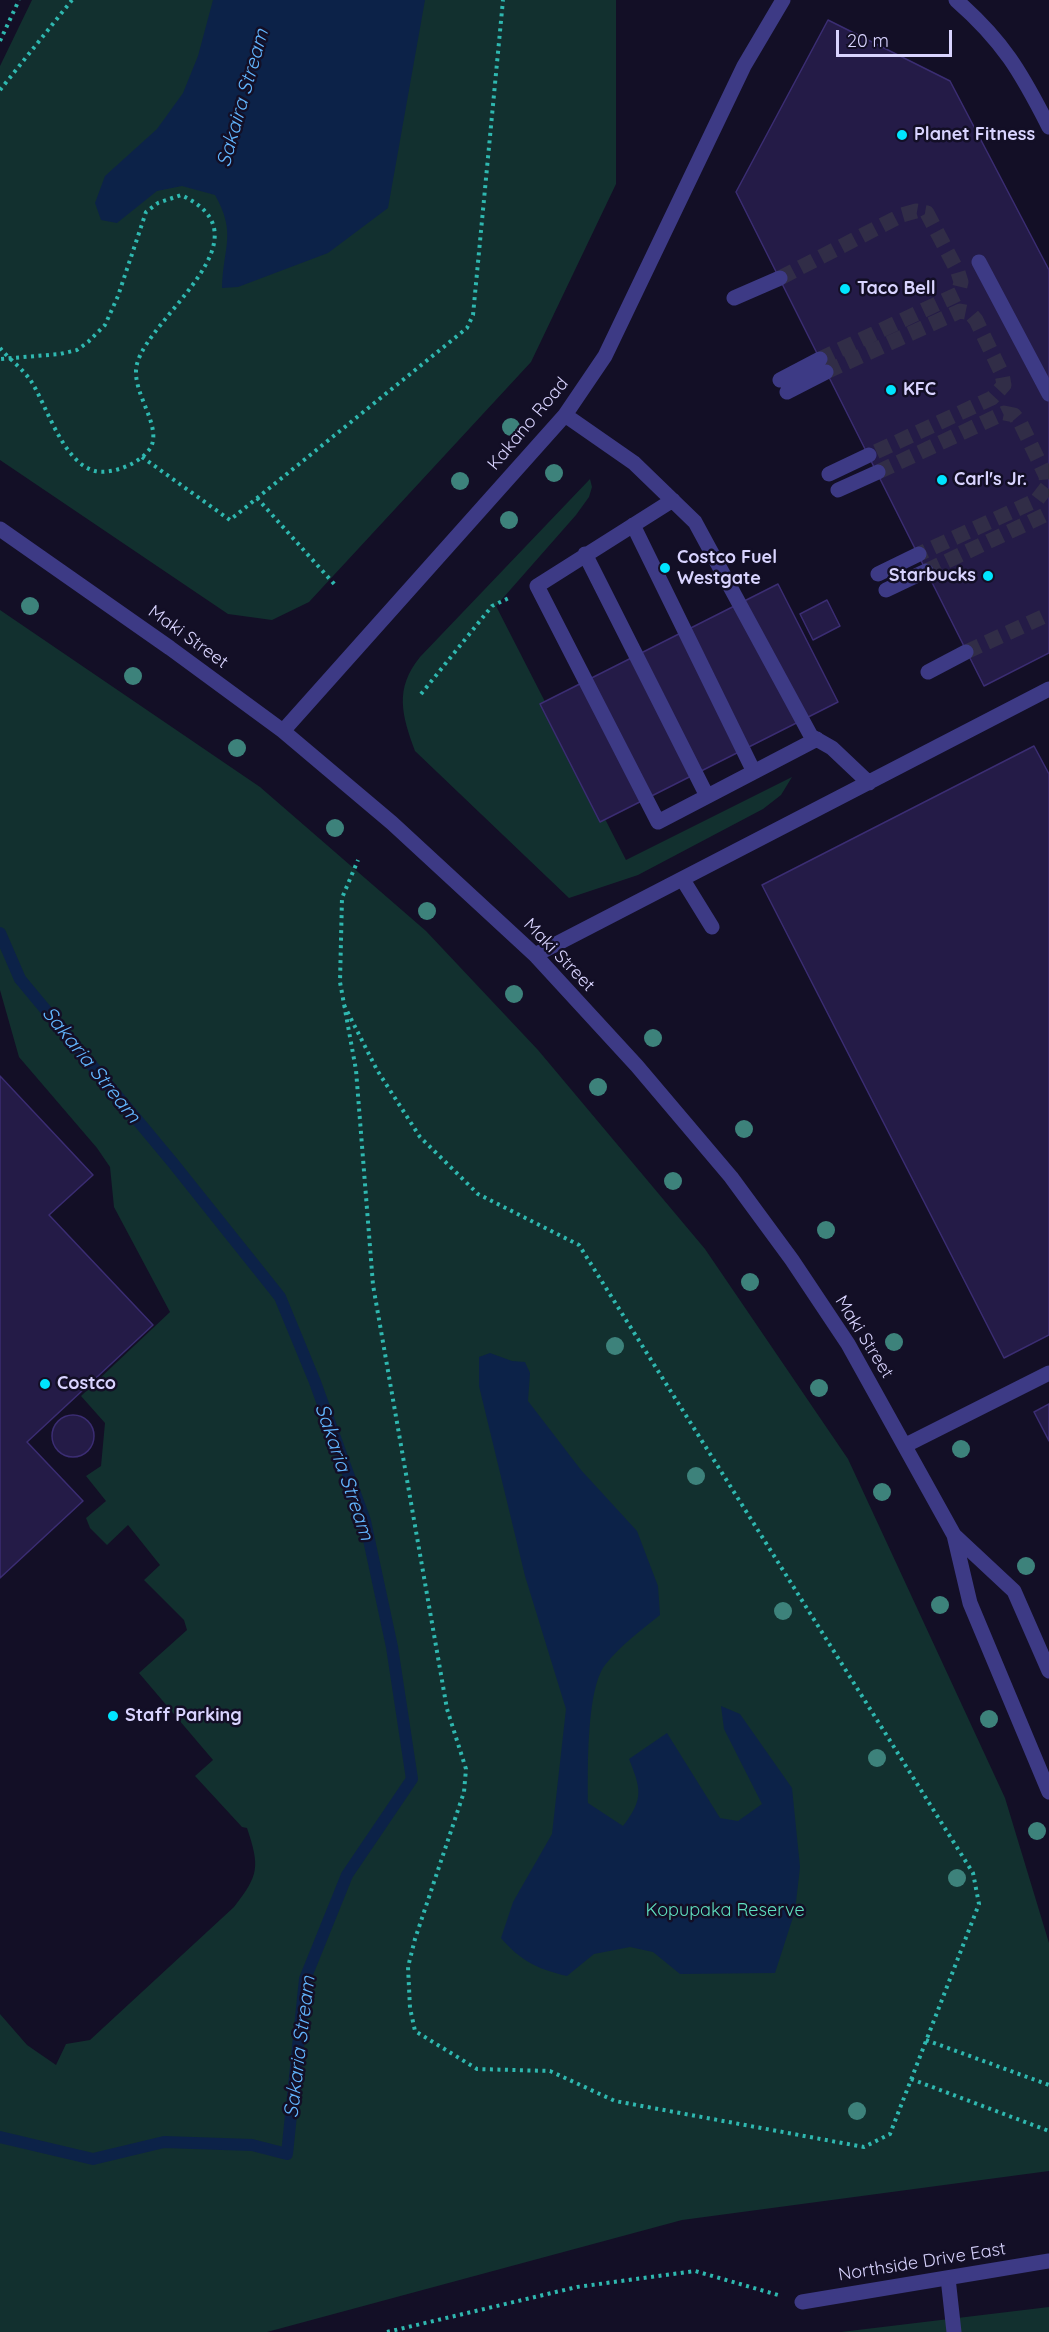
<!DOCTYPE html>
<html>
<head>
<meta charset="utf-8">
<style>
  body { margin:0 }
  #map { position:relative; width:1049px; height:2332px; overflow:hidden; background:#130f26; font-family:Quicksand,sans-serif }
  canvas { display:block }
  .scale { position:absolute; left:836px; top:30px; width:116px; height:27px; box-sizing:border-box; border:3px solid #d9d4ff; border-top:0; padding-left:8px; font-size:18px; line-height:21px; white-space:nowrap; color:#d9d4ff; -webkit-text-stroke:4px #130f26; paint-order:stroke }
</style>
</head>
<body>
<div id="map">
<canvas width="1049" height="2332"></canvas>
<div class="scale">20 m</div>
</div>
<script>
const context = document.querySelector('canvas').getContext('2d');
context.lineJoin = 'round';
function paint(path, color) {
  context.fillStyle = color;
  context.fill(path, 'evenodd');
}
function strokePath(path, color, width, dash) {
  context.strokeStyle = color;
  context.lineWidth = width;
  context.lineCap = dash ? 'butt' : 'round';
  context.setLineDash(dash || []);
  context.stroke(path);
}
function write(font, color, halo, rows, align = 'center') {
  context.font = font + ' Quicksand,sans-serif';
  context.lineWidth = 5;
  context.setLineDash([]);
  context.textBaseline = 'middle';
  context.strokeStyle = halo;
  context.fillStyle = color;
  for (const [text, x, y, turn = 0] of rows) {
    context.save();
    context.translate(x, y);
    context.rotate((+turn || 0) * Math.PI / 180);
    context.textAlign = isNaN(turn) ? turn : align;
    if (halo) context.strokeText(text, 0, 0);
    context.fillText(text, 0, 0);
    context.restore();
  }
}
paint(new Path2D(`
  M32 0H616V184L531 362 309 602 272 620 228 614 0 460V66Z
  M590 479 592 487 589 497 576 515 496 606 626 860 792 777 781 795 763 809 638 875 569 898 415 751C402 715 394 689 420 657Z
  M0 610 260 787 426 931 538 1050 705 1249 848 1459 1005 1798 1049 1943V2171L682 2220 267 2332H0V2014L27 2045 56 2065 66 2044 90 2040 234 1907C259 1875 260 1867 247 1828L242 1827 195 1776 213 1760 139 1673 187 1630 184 1620 144 1580 160 1565 128 1525 107 1545 90 1528 86 1518 106 1501 86 1476 101 1466 105 1423 81 1396 170 1312 114 1207 110 1167 97 1148 19 1057 0 990Z
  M1049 2307V2332H841Z`), '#12302f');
paint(new Path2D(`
  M213 0H425L388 208 328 253 238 287 222 288C223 247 237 234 215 195L182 186 157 191 117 223 101 220 95 203 105 176 157 129 183 93 198 56Z
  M490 1353 512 1361 525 1362 530 1373 528 1401 581 1470 637 1531 658 1586 660 1615C641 1630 620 1646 605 1665 586 1690 588 1772 588 1803L623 1826C644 1799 641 1789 629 1759L667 1733 720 1818 738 1821 762 1804 724 1729 721 1706 740 1714 792 1788 800 1867 795 1911 775 1973 680 1974 653 1952 630 1947 594 1954 567 1976C537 1969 521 1961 501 1938L513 1902 552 1834 566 1709 525 1576 479 1386V1357Z`), '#0c2248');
strokePath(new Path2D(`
  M0 933 20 979 173 1163 280 1297 315 1382 365 1521 392 1647 412 1779 347 1875 305 1979 287 2154 252 2145 164 2142 93 2159 0 2137`), '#0c2248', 12);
const building = new Path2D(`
  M828 20 950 81 1049 270V653L984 686 736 192Z
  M778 584 838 702 600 822 540 704Z
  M827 600 840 626 813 640 800 614Z
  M1034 746 1049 774V1335L1004 1358 762 885Z
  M0 1076 93 1175 49 1215 153 1325 27 1442 83 1501 0 1578Z
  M1049 1404V1441L1034 1412Z
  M52 1436a21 21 0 1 1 42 0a21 21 0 1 1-42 0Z`);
paint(building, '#241b47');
strokePath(building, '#3b2d73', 1.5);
strokePath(new Path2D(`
  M780 278 902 215 916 211 927 213 958 272 961 282 958 294 820 359
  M826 372 960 311 970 313 976 320 1002 374 1004 385 992 398 869 455
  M878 472 1004 413 1014 415 1020 422 1046 476 1047 487 1037 500 919 554
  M926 571 1049 513
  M966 652 1049 614`), '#312d47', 15, [15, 8]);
strokePath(new Path2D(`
  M0 41 19 0
  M0 90 72 0
  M0 348C9 359 23 369 31 381 47 406 63 463 95 471 112 475 142 463 151 447 162 424 130 391 137 364 149 316 273 237 181 195L158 203 146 212 118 296 105 325 88 342 77 350 60 354 0 359
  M142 457 230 520 467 328 473 315 503 0
  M257 498 336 586
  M421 694 492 606 511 597
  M344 1005 377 1070 420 1137 478 1194 579 1245 973 1873 979 1904 890 2134 864 2147 615 2101 550 2071 477 2069 415 2031 410 2008 408 1967 415 1939 464 1792 466 1769 447 1709 373 1285 356 1070 340 982 342 898 358 860
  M926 2040 1049 2085
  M911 2079 1049 2131
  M387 2332 577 2287 695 2271 778 2295`), '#2fb8b0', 4, [3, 4.5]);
strokePath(new Path2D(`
  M956 0C1003 41 1021 72 1049 127
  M979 262 1049 394
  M734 298 780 278
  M780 380 820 359
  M787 392 826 372
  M565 415 634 463 695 522 811 736 832 748 869 783
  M829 474 869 455
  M838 490 878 472
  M673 500 537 586 658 822 817 739
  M633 525 754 772
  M0 529 170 648 283 731 392 823 535 955 637 1066 731 1177 792 1260 848 1344 954 1535 970 1603 1049 1792
  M585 554 707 796
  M878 574 919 554
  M886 590 926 571
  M928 672 966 652
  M283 731 565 415 605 356 744 66 783 0
  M683 880 712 927
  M535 955 1049 689
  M906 1445 1049 1373
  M954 1535 1014 1591 1049 1671
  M948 2278 954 2332
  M802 2302 1049 2261`), '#3d3a85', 15);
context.fillStyle = '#3d827b';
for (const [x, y] of [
  [511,427],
  [554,473],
  [460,481],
  [509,520],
  [30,606],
  [133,676],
  [237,748],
  [335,828],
  [427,911],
  [514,994],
  [653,1038],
  [598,1087],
  [744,1129],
  [673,1181],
  [826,1230],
  [750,1282],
  [894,1342],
  [615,1346],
  [819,1388],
  [961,1449],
  [696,1476],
  [882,1492],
  [1026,1566],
  [940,1605],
  [783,1611],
  [989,1719],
  [877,1758],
  [1037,1831],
  [957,1878],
  [857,2111]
]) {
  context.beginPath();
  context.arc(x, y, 9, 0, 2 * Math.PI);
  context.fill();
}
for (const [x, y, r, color] of [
  [902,135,6,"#00e5ff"],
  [845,289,6,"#00e5ff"],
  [891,390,6,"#00e5ff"],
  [942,480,6,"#00e5ff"],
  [665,568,6,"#00e5ff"],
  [988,576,6,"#00e5ff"],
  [45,1384,6,"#00e5ff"],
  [113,1716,6,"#00e5ff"]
]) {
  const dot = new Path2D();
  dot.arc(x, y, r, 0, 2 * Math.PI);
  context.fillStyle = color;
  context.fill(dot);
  strokePath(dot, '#130f26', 2);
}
write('bold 18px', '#d9d4ff', '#130f26', [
  ["Planet Fitness",914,135],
  ["Taco Bell",857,289],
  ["KFC",903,390],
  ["Carl's Jr.",954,480],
  ["Costco Fuel",677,558],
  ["Westgate",677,579],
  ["Starbucks",976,576,"right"],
  ["Costco",57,1384],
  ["Staff Parking",125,1716]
], 'left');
write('18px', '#d9d4ff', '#130f26', [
  ["Kakano Road",528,424,-50],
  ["Maki Street",188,637,36],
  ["Maki Street",559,955,46],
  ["Maki Street",864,1337,58],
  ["Northside Drive East",922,2262,-9]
]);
write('18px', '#5fe0c0', '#130f26', [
  ["Kopupaka Reserve",725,1911]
]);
write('italic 20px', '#62b6ff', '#130f26', [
  ["Sakaira Stream",243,98,-74],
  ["Sakaria Stream",91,1065,51],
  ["Sakaria Stream",344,1472,71],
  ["Sakaria Stream",300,2047,-83]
]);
</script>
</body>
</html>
